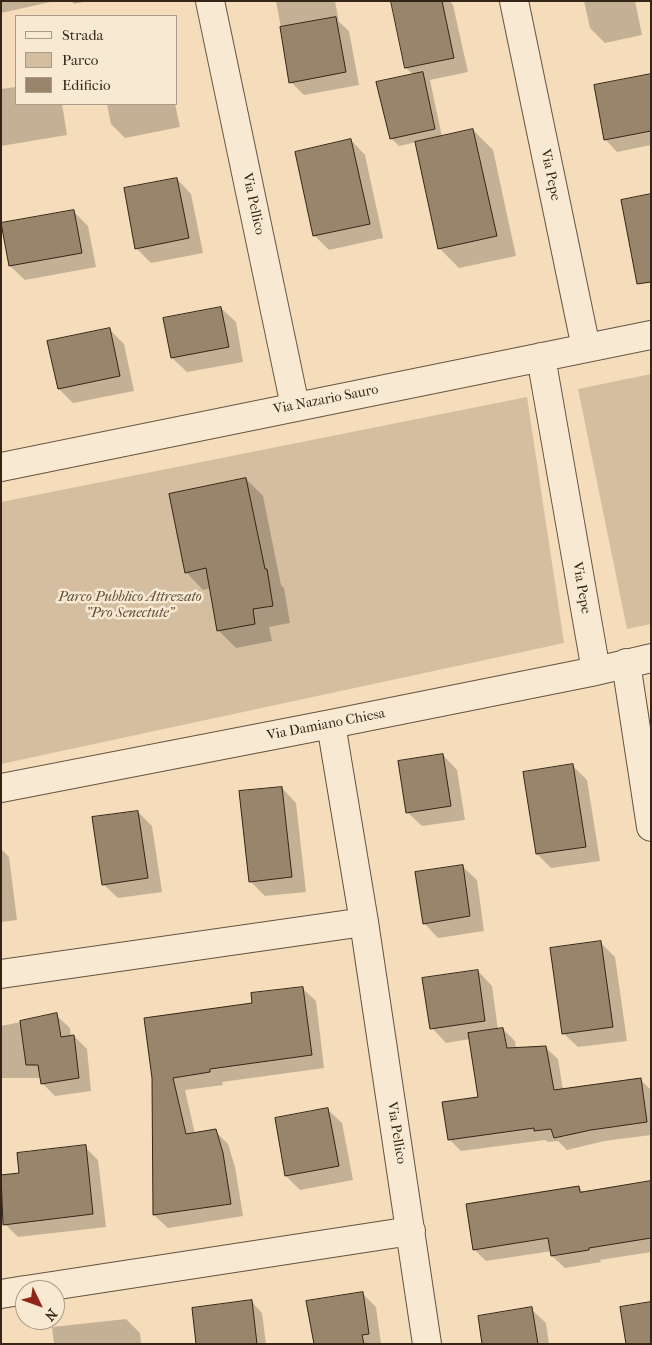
<!DOCTYPE html>
<html>
<head>
<meta charset="utf-8">
<style>
  body { margin:0 }
  #map { position:relative; width:652px; height:1345px; overflow:hidden; background:#f5ddbb; font-family:"IM FELL French Canon",serif }
  canvas { display:block }
  .frame { position:absolute; inset:0; border:2px solid #342516; pointer-events:none }
  .legend { position:absolute; left:15px; top:15px; width:162px; height:90px; box-sizing:border-box; background:#f8e9d3; border:1px solid #aa9b87; margin:0; padding:6px 9px; list-style:none; font-size:15px; color:#342516 }
  .legend li { display:flex; align-items:center; gap:10px; height:25px }
  .legend b { width:25px; border:1px solid #aa9b87 }
  .north { position:absolute; left:15px; top:1280px; width:50px; height:50px; box-sizing:border-box; background:#f8e9d3; border:1px solid #aa9b87; border-radius:50%; rotate:132deg; font-size:14px; font-weight:700; line-height:20px; text-align:center; color:#342516 }
  .north::after { content:''; display:block; margin:auto; width:18px; height:22px; background:#8f2418; clip-path:polygon(50% 0,100% 100%,50% 72%,0 100%) }
</style>
</head>
<body>
<div id="map">
<canvas width="652" height="1345"></canvas>
<div class="frame"></div>
<ul class="legend">
<li><b style="height:6px;background:#f8e9d3"></b>Strada</li>
<li><b style="height:14px;background:#d4be9f"></b>Parco</li>
<li><b style="height:14px;background:#98856c"></b>Edificio</li>
</ul>
<div class="north">N</div>
</div>
<script>
const context = document.querySelector('canvas').getContext('2d');
context.lineJoin = 'round';
function paint(path, color) {
  context.fillStyle = color;
  context.fill(path, 'evenodd');
}
function strokePath(path, color, width, dash) {
  context.strokeStyle = color;
  context.lineWidth = width;
  context.lineCap = dash ? 'butt' : 'round';
  context.setLineDash(dash || []);
  context.stroke(path);
}
function write(font, color, halo, rows, align = 'center') {
  context.font = font + ' "IM FELL French Canon",serif';
  context.lineWidth = 5;
  context.setLineDash([]);
  context.textBaseline = 'middle';
  context.strokeStyle = halo;
  context.fillStyle = color;
  for (const [text, x, y, turn = 0] of rows) {
    context.save();
    context.translate(x, y);
    context.rotate((+turn || 0) * Math.PI / 180);
    context.textAlign = isNaN(turn) ? turn : align;
    if (halo) context.strokeText(text, 0, 0);
    context.fillText(text, 0, 0);
    context.restore();
  }
}
paint(new Path2D(`
  M651 374V624L627 629 578 389Z
  M527 397 564 643 1 764V502Z`), '#d4be9f');
paint(new Path2D(`
  M1 1H55L1 13Z
  M72 1H88L74 4Z
  M276 1H335L339 22 349 31 359 85 304 95 291 82Z
  M392 1H450L453 5 468 72 430 80 442 137 473 130 493 150 516 256 459 268 439 248 416 142 399 146 391 138 414 75 406 68Z
  M584 1H635L642 35 605 43 590 28Z
  M651 75V145L617 152 605 139Z
  M16 87V104H62L67 135 1 146V89Z
  M107 104H175L180 127 125 138 111 124Z
  M351 140 365 155 383 238 329 250 314 235Z
  M177 179 191 194 203 253 151 263 136 248Z
  M73 211 88 226 96 267 25 280 10 266Z
  M221 308 236 322 243 362 187 372 172 358Z
  M109 329 124 344 134 391 73 403 59 389Z
  M246 479 263 496 281 585 284 588 290 623 269 627 272 641 236 648 219 631 211 588 203 590 186 572Z
  M443 755 457 770 465 820 422 826 407 812Z
  M573 766 587 780 600 861 551 868 537 854Z
  M282 788 296 803 306 892 265 896 250 881Z
  M138 812 152 826 162 892 118 898 103 884Z
  M1 849 9 857 17 920 1 922Z
  M462 866 477 880 484 931 438 938 424 923Z
  M600 942 615 957 627 1041 578 1047 563 1033Z
  M478 971 492 986 498 1030 503 1029 515 1041 516 1049 545 1047 558 1059 563 1090 640 1079 651 1090V1135L604 1141 567 1150 558 1141 548 1142 545 1140 461 1151 449 1139 479 1098 470 1039 446 1043 432 1028Z
  M302 988 316 1001 324 1068 222 1082 223 1085 185 1090 195 1134 215 1131 228 1144 235 1167 243 1216 168 1228 154 1215V1078Z
  M56 1015 70 1028 71 1037 74 1036 87 1049 91 1091 55 1096 42 1083 41 1078H1V1026Z
  M327 1109 342 1123 353 1180 300 1190 286 1176Z
  M85 1147 98 1160 106 1227 18 1237 5 1224 1 1176 20 1174Z
  M651 1183V1252L600 1260 601 1262 565 1268 552 1256V1251L486 1261 474 1249 578 1187 583 1192Z
  M362 1293 376 1307 381 1344H316Z
  M251 1301 262 1313 266 1344H197Z
  M531 1309 546 1323 549 1344H483Z
  M126 1319 140 1333 141 1344H54L52 1327Z`), '#0003');
const building = new Path2D(`
  M391 1H442L454 58 405 68Z
  M336 17 346 72 289 83 280 27Z
  M423 72 435 129 390 139 376 82Z
  M651 74V131L604 140 594 85Z
  M473 129 497 236 438 249 415 142Z
  M351 139 370 224 313 236 295 152Z
  M177 178 189 238 135 249 124 188Z
  M651 194V282L637 284 621 200Z
  M74 210 82 253 9 266 1 223Z
  M221 307 229 347 171 358 163 318Z
  M110 328 120 376 58 389 47 341Z
  M246 478 265 569H267L273 606 253 609 255 624 217 631 206 568 185 573 169 494Z
  M443 754 451 806 406 813 398 761Z
  M573 764 586 847 536 854 523 772Z
  M282 787 292 877 249 882 239 791Z
  M138 811 148 878 102 885 92 817Z
  M463 865 470 916 423 924 415 872Z
  M601 941 613 1027 562 1034 550 948Z
  M478 970 485 1021 430 1029 422 978Z
  M303 987 312 1055 210 1069V1072L173 1078 186 1134 216 1129 223 1153 231 1204 153 1215 152 1078 144 1018 252 1003 251 993Z
  M57 1013 61 1037 74 1035 79 1078 41 1084 38 1065H26L20 1021Z
  M503 1028 507 1048 546 1046 554 1090 641 1078 647 1122 591 1130 554 1138 551 1129 534 1131V1128L448 1140 442 1102 478 1097 468 1033Z
  M328 1108 339 1166 285 1176 275 1118Z
  M86 1145 93 1214 3 1225 1 1175 19 1173 17 1153Z
  M651 1181V1238L589 1248V1250L551 1256 548 1238 473 1250 466 1204 579 1186 580 1192Z
  M363 1292 369 1334 362 1335 364 1344H314L306 1301Z
  M252 1300 257 1344H196L192 1308Z
  M651 1302V1344H626L620 1307Z
  M532 1307 538 1344H482L478 1316Z`);
paint(building, '#98856c');
strokePath(building, '#342516', 1);
const minor = new Path2D(`
  M210 1 295 406
  M514 1 586 348
  M541 357 596 671
  M1 467 651 335
  M626 663 651 827
  M331 724 364 922 427 1344
  M1 788 331 724 596 671 651 658
  M1 974 364 922
  M26 1290 411 1231
  M1 1294 25 1290`);
strokePath(minor, '#64533f', 30);
strokePath(minor, '#f8e9d3', 28);
write('14px', '#342516', '#f8e9d3', [
  ["Via Pepe",550,175,78],
  ["Via Pellico",253,204,78],
  ["Via Nazario Sauro",326,400,-11],
  ["Via Pepe",581,588,80],
  ["Via Damiano Chiesa",326,725,-11],
  ["Via Pellico",396,1133,81]
]);
write('italic 14px', '#5c4b38', '#f8e9d3', [
  ["Parco Pubblico Attrezato",130,598],
  ["\"Pro Senectute\"",130,614]
]);
</script>
</body>
</html>
